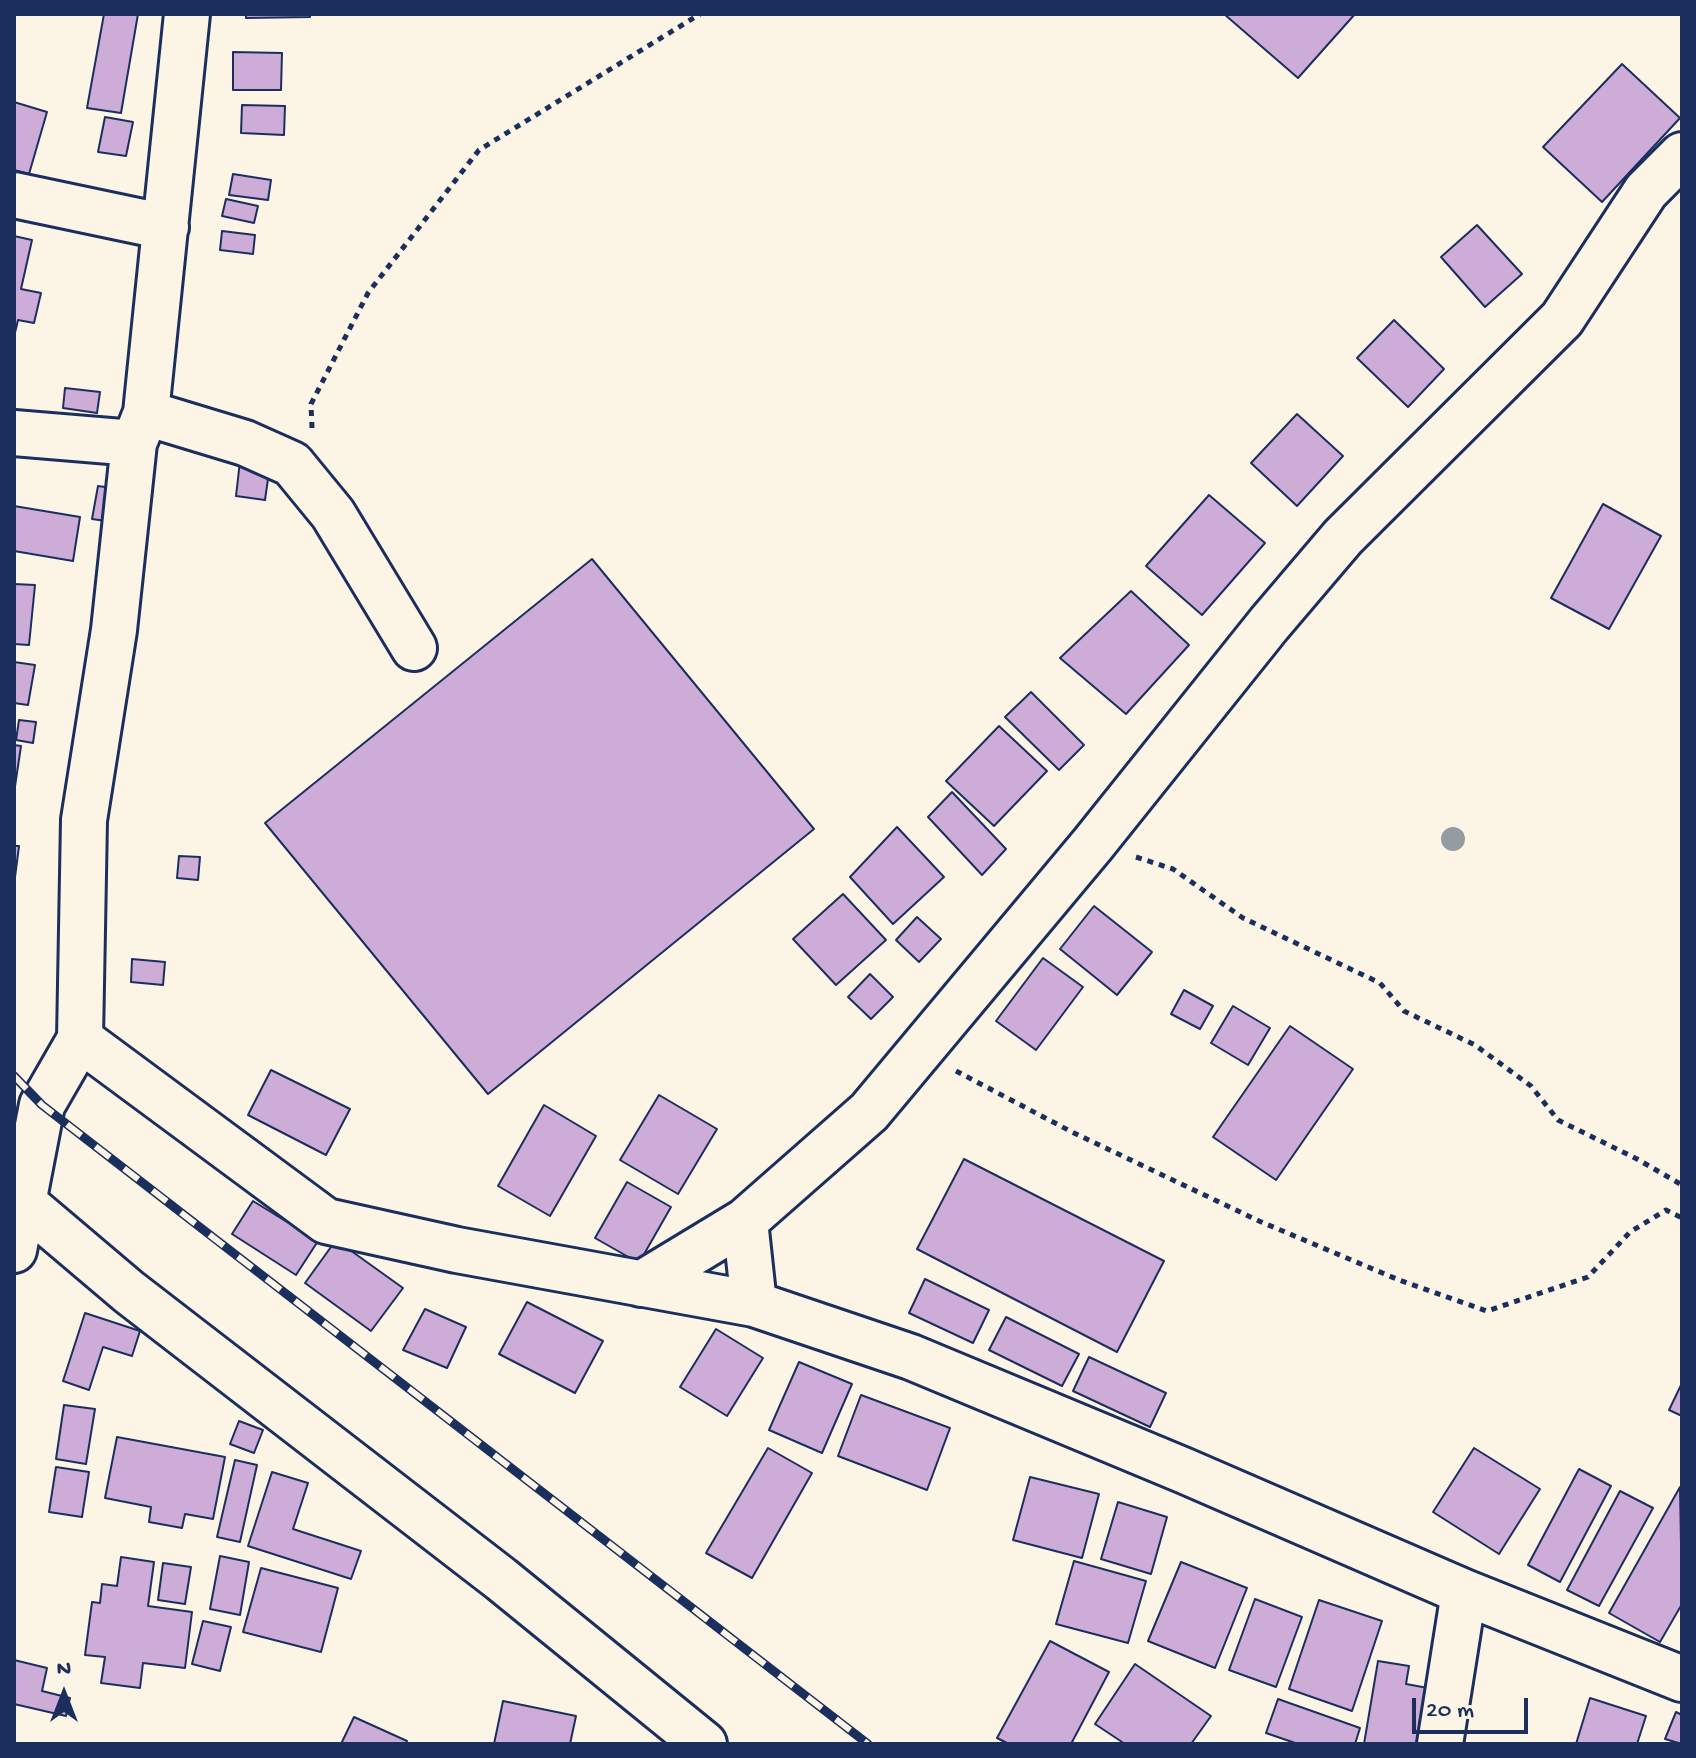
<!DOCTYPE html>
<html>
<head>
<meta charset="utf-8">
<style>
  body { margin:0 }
  #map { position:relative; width:1696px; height:1758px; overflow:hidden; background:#fcf5e5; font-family:"Gochi Hand",sans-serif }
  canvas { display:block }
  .frame { position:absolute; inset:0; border:16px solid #1b2f5e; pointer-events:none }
  .north { position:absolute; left:24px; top:1654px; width:80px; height:80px; -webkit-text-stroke:6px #fcf5e5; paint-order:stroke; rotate:0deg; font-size:22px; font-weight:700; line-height:32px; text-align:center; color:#1b2f5e }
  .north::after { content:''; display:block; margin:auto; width:28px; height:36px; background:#1b2f5e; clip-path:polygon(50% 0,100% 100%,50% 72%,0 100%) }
  .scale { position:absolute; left:1412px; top:1698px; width:116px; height:36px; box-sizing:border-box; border:4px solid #1b2f5e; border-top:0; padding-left:10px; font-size:24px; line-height:28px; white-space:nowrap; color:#1b2f5e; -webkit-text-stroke:6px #fcf5e5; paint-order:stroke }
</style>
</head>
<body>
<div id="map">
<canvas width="1696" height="1758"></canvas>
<div class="frame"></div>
<div class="north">N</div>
<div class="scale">20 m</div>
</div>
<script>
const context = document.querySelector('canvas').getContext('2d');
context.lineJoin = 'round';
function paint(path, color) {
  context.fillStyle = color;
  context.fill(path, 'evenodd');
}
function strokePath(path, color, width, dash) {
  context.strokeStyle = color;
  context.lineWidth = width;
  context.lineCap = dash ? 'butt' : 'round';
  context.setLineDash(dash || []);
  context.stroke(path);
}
const building = new Path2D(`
  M104 14H138L121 113 87 108Z
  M246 14H310V17L246 18Z
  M1224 14H1355L1298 78Z
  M233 52 282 53 281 90H233Z
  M1622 64 1680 118 1602 202 1543 147Z
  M14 102 47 112 29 174 14 170Z
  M242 105 285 106 284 135 241 133Z
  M105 117 133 122 126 156 98 152Z
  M233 174 271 180 268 200 229 195Z
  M226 199 258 206 254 223 222 216Z
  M1477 225 1522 274 1485 307 1441 257Z
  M222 231 255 235 253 254 220 250Z
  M14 236 32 240 21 289 41 293 34 323 18 320 14 337Z
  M1394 320 1444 369 1408 407 1357 358Z
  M65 388 100 392 97 413 63 408Z
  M1297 414 1343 456 1297 506 1251 463Z
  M240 461 270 465 265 500 236 496Z
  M98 486 112 488 106 521 92 519Z
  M1209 495 1265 543 1202 615 1146 566Z
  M1603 504 1661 536 1609 629 1551 598Z
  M14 506 80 517 73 561 14 551Z
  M592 559 814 829 488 1094 265 823Z
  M14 584 35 585 29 645 14 644Z
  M1131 591 1189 645 1126 714 1060 658Z
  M14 662 35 665 28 705 14 703Z
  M1031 692 1084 745 1059 770 1005 717Z
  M19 720 36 722 33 743 16 740Z
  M999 726 1047 771 994 826 946 781Z
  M14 745 21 746 14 793Z
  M952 792 1006 849 982 875 928 817Z
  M897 827 944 877 893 924 850 877Z
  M14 846H19L14 885Z
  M179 856 200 857 198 880 177 878Z
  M843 894 886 940 836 985 793 939Z
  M1094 906 1152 952 1117 995 1060 949Z
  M917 917 941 939 919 962 896 940Z
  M1043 958 1083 987 1036 1050 996 1021Z
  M132 959 165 962 163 985 131 982Z
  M870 974 893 997 871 1019 848 997Z
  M1184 990 1213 1006 1200 1029 1171 1014Z
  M1233 1006 1270 1028 1248 1065 1211 1043Z
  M1290 1026 1353 1069 1276 1180 1213 1137Z
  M271 1070 350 1109 326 1155 248 1115Z
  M659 1095 717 1129 678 1194 620 1160Z
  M544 1105 596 1136 550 1216 498 1186Z
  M964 1159 1164 1261 1117 1352 917 1249Z
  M627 1182 671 1207 639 1263 595 1238Z
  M253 1201 318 1241 296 1275 232 1234Z
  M336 1240 403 1288 371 1331 305 1283Z
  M925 1279 989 1310 973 1343 909 1313Z
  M527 1302 603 1341 575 1393 499 1354Z
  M425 1309 466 1327 447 1368 403 1350Z
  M85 1313 140 1331 132 1356 103 1347 89 1390 63 1381Z
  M1006 1317 1079 1354 1062 1386 989 1350Z
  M716 1329 763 1358 727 1416 680 1387Z
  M1089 1357 1166 1393 1150 1427 1073 1391Z
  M799 1362 852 1384 822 1453 769 1430Z
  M1682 1383V1416L1669 1410Z
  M861 1395 950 1428 927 1490 838 1456Z
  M64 1405 95 1409 86 1464 56 1459Z
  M239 1421 263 1430 254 1453 230 1444Z
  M117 1437 225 1457 213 1519 185 1514 182 1528 149 1522 151 1507 105 1498Z
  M768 1448 812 1473 752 1578 706 1553Z
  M1474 1448 1540 1489 1499 1554 1433 1512Z
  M235 1460 257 1465 240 1542 217 1537Z
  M56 1467 89 1472 82 1517 49 1512Z
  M1579 1469 1611 1486 1560 1582 1528 1565Z
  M272 1472 308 1483 293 1529 361 1551 351 1579 248 1546Z
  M1030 1477 1099 1494 1082 1558 1013 1540Z
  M1680 1487 1682 1604 1660 1642 1609 1613Z
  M1620 1491 1653 1508 1599 1606 1567 1590Z
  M1118 1502 1167 1517 1151 1574 1101 1559Z
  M220 1556 249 1562 240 1615 210 1609Z
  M121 1557 154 1562 148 1606 192 1612 185 1668 143 1663 140 1688 101 1683 105 1657 85 1655 92 1602 100 1603 102 1584 117 1586Z
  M1074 1561 1146 1581 1128 1643 1056 1624Z
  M1181 1562 1247 1588 1215 1668 1148 1641Z
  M163 1563 191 1567 185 1604 158 1600Z
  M261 1568 338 1588 321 1652 243 1632Z
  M1255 1599 1302 1617 1276 1687 1229 1670Z
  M1319 1600 1382 1621 1352 1711 1289 1689Z
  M203 1621 231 1627 220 1671 192 1664Z
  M1050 1641 1109 1672 1071 1744H1009L997 1738Z
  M14 1660 47 1668 42 1691 70 1698 66 1716 14 1704Z
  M1378 1661 1409 1666 1406 1684 1428 1688 1418 1744H1364Z
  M1135 1664 1211 1716 1191 1744H1125L1095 1724Z
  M1590 1698 1646 1716 1637 1744H1576Z
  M1278 1699 1360 1728 1355 1744H1298L1266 1733Z
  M503 1701 576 1716 570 1744H494Z
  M1676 1712 1682 1715V1744L1665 1739Z
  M354 1717 407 1741 406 1744H341Z`);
paint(building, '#cdadd8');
strokePath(building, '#1b2f5e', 2);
const street = new Path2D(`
  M14 195 166 227
  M146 413 245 443 292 464 333 514 414 648
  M14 433 134 443
  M80 1039 326 1221 457 1250 754 1304 911 1357 1185 1471 1464 1592 1682 1679
  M24 1203 129 1292 501 1579 704 1744
  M745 1221 754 1304
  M14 1250 42 1105 80 1039 84 820 114 630 134 443 146 413 187 14
  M641 1284 745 1221 869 1112 1093 844 1269 624 1343 537 1562 319 1646 191 1682 155
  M1440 1744 1464 1592`);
strokePath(street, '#1b2f5e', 50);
strokePath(new Path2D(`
  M312 428 311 404 368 293 479 150 700 14
  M1136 857 1173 869 1243 918 1380 983 1404 1011 1475 1045 1531 1086 1558 1120 1637 1159 1682 1185
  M956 1071 1072 1132 1259 1221 1399 1280 1487 1311 1588 1277 1630 1232 1666 1210 1682 1218`), '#1b2f5e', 5, [6, 6]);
strokePath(street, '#fcf5e5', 44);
const rail = new Path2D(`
  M14 1076 42 1105 868 1744`);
strokePath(rail, '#1b2f5e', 9);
strokePath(rail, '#fcf5e5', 6, [18]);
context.fillStyle = '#949ca1';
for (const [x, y] of [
  [1453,839]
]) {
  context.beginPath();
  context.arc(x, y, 12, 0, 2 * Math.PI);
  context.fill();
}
</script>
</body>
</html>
